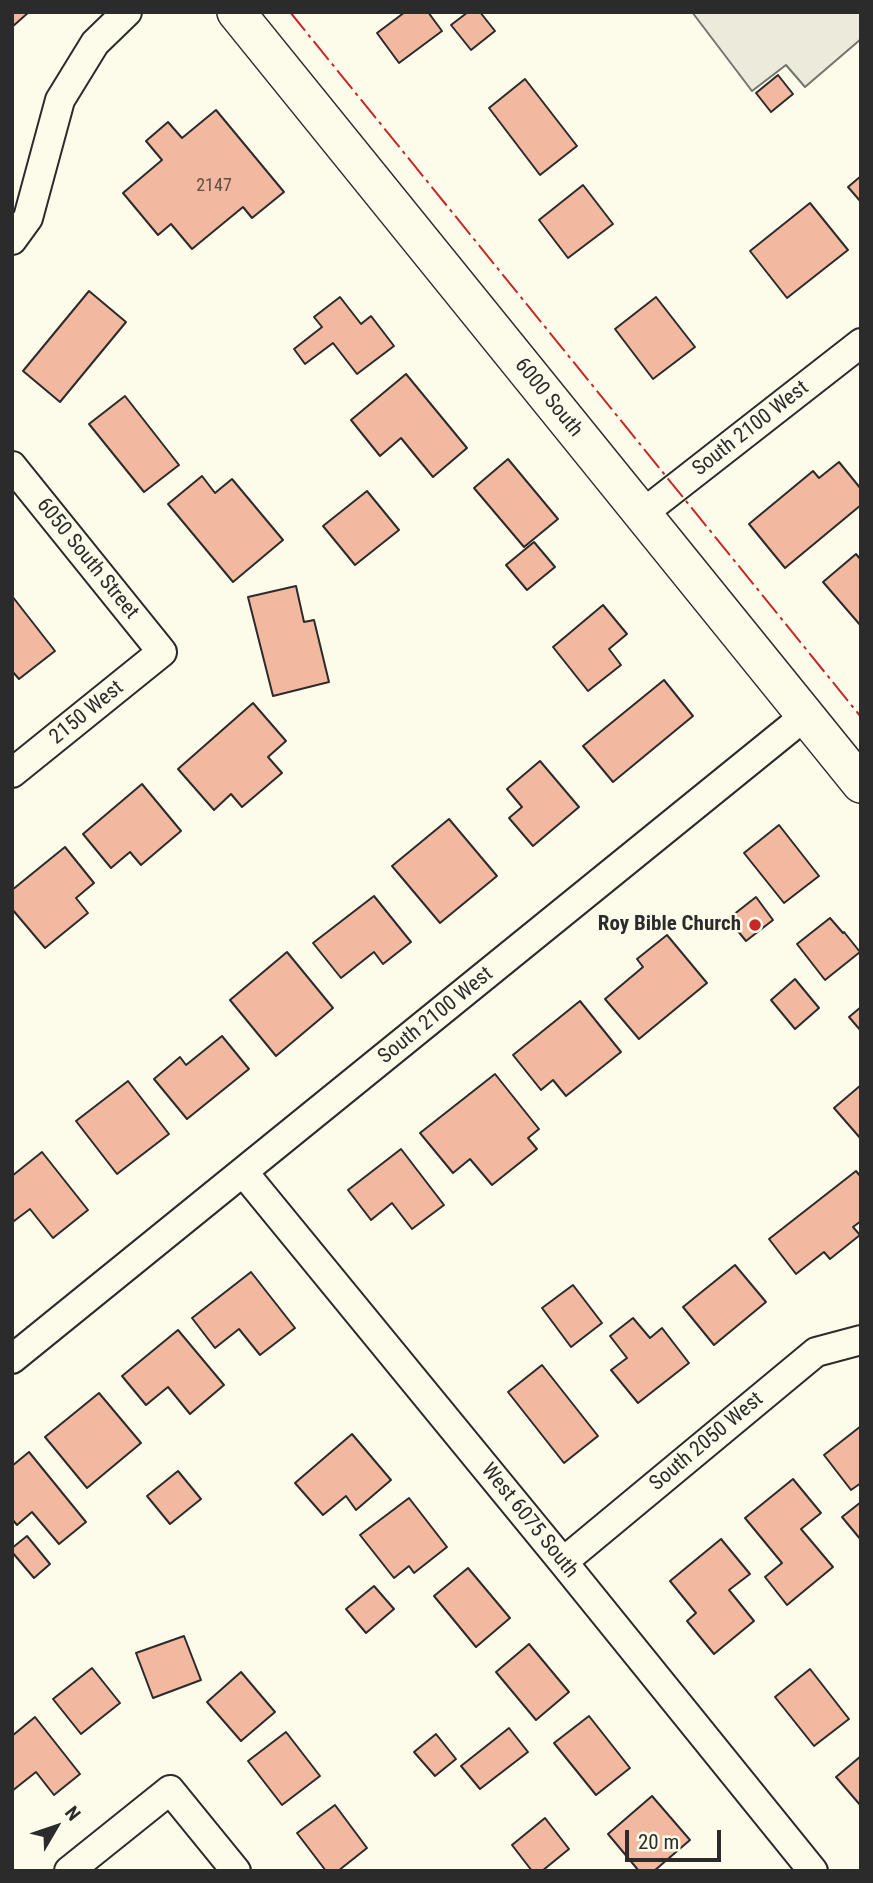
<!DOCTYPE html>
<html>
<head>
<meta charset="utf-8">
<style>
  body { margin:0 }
  #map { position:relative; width:873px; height:1883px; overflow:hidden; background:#fdfbea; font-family:"Roboto Condensed",sans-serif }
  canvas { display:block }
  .frame { position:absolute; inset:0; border:14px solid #2b2b2b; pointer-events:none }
  .north { position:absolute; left:21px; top:1792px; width:70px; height:70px; -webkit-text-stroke:5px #fdfbea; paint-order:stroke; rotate:51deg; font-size:19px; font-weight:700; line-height:28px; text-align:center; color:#2b2b2b }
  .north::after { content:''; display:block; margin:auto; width:24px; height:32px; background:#2b2b2b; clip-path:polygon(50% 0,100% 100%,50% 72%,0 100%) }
  .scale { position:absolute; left:625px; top:1830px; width:96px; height:32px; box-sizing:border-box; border:4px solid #2b2b2b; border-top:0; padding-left:9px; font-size:21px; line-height:24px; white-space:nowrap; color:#2b2b2b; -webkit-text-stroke:5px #fdfbea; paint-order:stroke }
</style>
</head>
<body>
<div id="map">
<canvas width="873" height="1883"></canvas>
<div class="frame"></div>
<div class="north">N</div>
<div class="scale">20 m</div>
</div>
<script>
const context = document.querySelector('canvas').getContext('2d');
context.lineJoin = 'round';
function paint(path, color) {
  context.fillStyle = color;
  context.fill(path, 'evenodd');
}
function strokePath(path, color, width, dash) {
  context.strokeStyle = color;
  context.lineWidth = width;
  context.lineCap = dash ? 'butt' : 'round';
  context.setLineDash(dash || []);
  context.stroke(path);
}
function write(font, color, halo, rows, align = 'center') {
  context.font = font + ' "Roboto Condensed",sans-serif';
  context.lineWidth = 5;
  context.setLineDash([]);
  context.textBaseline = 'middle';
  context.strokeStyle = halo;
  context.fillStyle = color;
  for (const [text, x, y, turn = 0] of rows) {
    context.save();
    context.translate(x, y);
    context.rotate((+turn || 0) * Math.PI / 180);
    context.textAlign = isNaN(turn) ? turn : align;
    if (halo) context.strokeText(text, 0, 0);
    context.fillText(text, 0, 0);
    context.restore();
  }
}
const parking = new Path2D(`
  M692 12H861V39L805 87 786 65 752 91Z`);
paint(parking, '#eceadb');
strokePath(parking, '#74746e', 2);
const building = new Path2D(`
  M12 12H29L12 27Z
  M405 12H428L442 31 399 63 377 33Z
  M468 12H480L495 31 471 50 451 25Z
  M778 75 793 94 771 112 756 93Z
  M525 79 577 146 540 175 489 108Z
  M216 110 284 192 252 218 243 207 192 249 171 224 158 235 123 193 162 160 146 141 168 122 182 138Z
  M861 176V202L848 187Z
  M583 185 613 224 568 258 539 220Z
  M810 203 848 250 787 298 750 251Z
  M89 291 126 322 60 402 23 371Z
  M340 297 361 324 371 316 394 346 357 374 333 343 305 364 294 349 322 327 314 317Z
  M656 297 695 347 653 379 615 329Z
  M406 374 467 448 433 477 401 438 380 456 351 420Z
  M125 396 179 465 144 492 89 424Z
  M508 459 558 519 524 547 474 488Z
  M839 462 861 489V505L785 568 749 524 813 471 819 478Z
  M202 476 215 493 232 479 283 540 233 582 168 504Z
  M367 491 399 530 355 565 323 526Z
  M534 542 555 567 527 590 506 565Z
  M856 554 861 560V626L823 582Z
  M296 586 304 622 314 620 329 682 273 696 248 597Z
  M12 596 55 651 19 679 12 671Z
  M603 605 627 634 609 649 621 665 588 691 553 647Z
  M664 680 693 716 613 782 583 746Z
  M253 703 286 741 268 757 282 773 242 807 231 794 214 810 178 769Z
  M540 761 579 807 533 846 509 818 522 807 507 789Z
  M142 784 181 831 141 865 130 852 111 868 83 834Z
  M449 819 497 876 440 923 392 866Z
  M779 825 819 876 784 903 744 853Z
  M65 847 94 883 76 898 88 913 45 948 12 909V890Z
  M374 896 411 942 383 964 374 952 341 978 313 943Z
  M756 897 773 920 746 941 728 919Z
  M830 918 843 933 844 932 860 952 825 980 797 944Z
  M667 935 707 983 639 1039 605 999 643 967 637 959Z
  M287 952 333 1008 276 1056 230 1000Z
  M795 979 819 1008 795 1029 771 1000Z
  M580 1001 621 1052 566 1096 553 1080 541 1090 513 1055Z
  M861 1007V1031L849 1017Z
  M222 1036 249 1069 187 1119 154 1079 180 1057 186 1065Z
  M495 1074 539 1129 528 1138 537 1149 492 1185 470 1159 453 1173 420 1133Z
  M128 1081 169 1134 117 1174 76 1121Z
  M861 1085V1139L834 1108Z
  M401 1149 444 1205 412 1229 392 1203 371 1220 348 1190Z
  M42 1152 88 1210 53 1238 30 1209 14 1221 12 1219V1176Z
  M856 1171 861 1177V1221L853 1227 860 1235 830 1259 824 1252 796 1274 769 1239Z
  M735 1265 766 1302 714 1345 683 1307Z
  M251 1272 295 1328 260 1355 239 1329 215 1348 192 1318Z
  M573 1285 602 1323 571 1347 542 1308Z
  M633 1318 650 1338 662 1328 689 1363 638 1403 611 1370 627 1358 610 1336Z
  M178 1330 224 1385 190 1414 168 1387 146 1405 122 1376Z
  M542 1365 598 1436 564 1463 508 1392Z
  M99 1393 141 1443 87 1488 45 1437Z
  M861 1426V1483L851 1490 824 1455Z
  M352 1434 391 1480 356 1510 346 1496 323 1515 295 1483Z
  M29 1452 86 1522 59 1544 32 1512 17 1525 12 1519V1466Z
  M178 1471 201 1499 170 1524 147 1496Z
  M793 1479 821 1513 801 1529 833 1567 787 1605 765 1577 782 1563 745 1518Z
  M409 1498 447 1547 414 1573 409 1566 394 1578 360 1535Z
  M861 1502V1540L842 1517Z
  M27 1536 50 1564 34 1578 12 1552V1548Z
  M721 1539 750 1574 729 1590 754 1621 714 1654 687 1621 696 1613 670 1581Z
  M468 1568 510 1618 476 1647 434 1596Z
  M374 1586 394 1609 366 1633 346 1609Z
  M184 1636 201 1680 153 1698 136 1653Z
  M529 1644 569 1692 536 1720 496 1672Z
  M92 1668 120 1703 81 1734 53 1699Z
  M810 1669 849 1719 814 1746 775 1697Z
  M241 1672 275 1712 241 1741 207 1702Z
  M589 1716 630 1768 596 1795 554 1743Z
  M35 1717 80 1774 54 1795 36 1772 12 1791V1736Z
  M509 1728 528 1752 480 1789 461 1766Z
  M286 1732 320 1776 282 1805 248 1761Z
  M436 1734 456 1759 435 1776 414 1752Z
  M861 1756V1806L836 1777Z
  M652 1796 690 1840 654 1871H639L608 1834Z
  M335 1805 367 1848 338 1871H326L297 1833Z
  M545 1818 569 1849 542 1871H532L512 1845Z`);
paint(building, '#f2b8a0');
strokePath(building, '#2b2b2b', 2);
const minor = new Path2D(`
  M12 240 28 218 60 100 95 43 127 12
  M12 466 162 652 12 773
  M642 514 861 343
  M244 1173 563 1562 813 1871
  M12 1359 805 716
  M563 1562 816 1352 861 1340
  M69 1871 170 1790 236 1871`);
const tertiary = new Path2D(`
  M236 12 861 784`);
strokePath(minor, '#2b2b2b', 32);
strokePath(tertiary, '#2b2b2b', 40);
strokePath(minor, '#fdfbea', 28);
strokePath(tertiary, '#fdfbea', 37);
strokePath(new Path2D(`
  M290 12 861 717`), '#c62828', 2, [24, 5, 3.5, 5]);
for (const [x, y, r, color] of [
  [755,925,7,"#c62828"]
]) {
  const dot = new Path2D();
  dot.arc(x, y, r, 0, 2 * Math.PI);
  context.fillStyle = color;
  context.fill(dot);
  strokePath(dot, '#fdfbea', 2.5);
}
write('18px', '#5d4e48', null, [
  ["2147",214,186]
]);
write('21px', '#2b2b2b', '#fdfbea', [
  ["6000 South",548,398,51],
  ["South 2100 West",751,429,-38],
  ["6050 South Street",87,559,51],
  ["2150 West",87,713,-39],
  ["South 2100 West",436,1016,-39],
  ["South 2050 West",707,1442,-40],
  ["West 6075 South",529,1521,51]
]);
write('bold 21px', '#2b2b2b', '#fdfbea', [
  ["Roy Bible Church",741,925]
], 'right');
</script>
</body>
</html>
